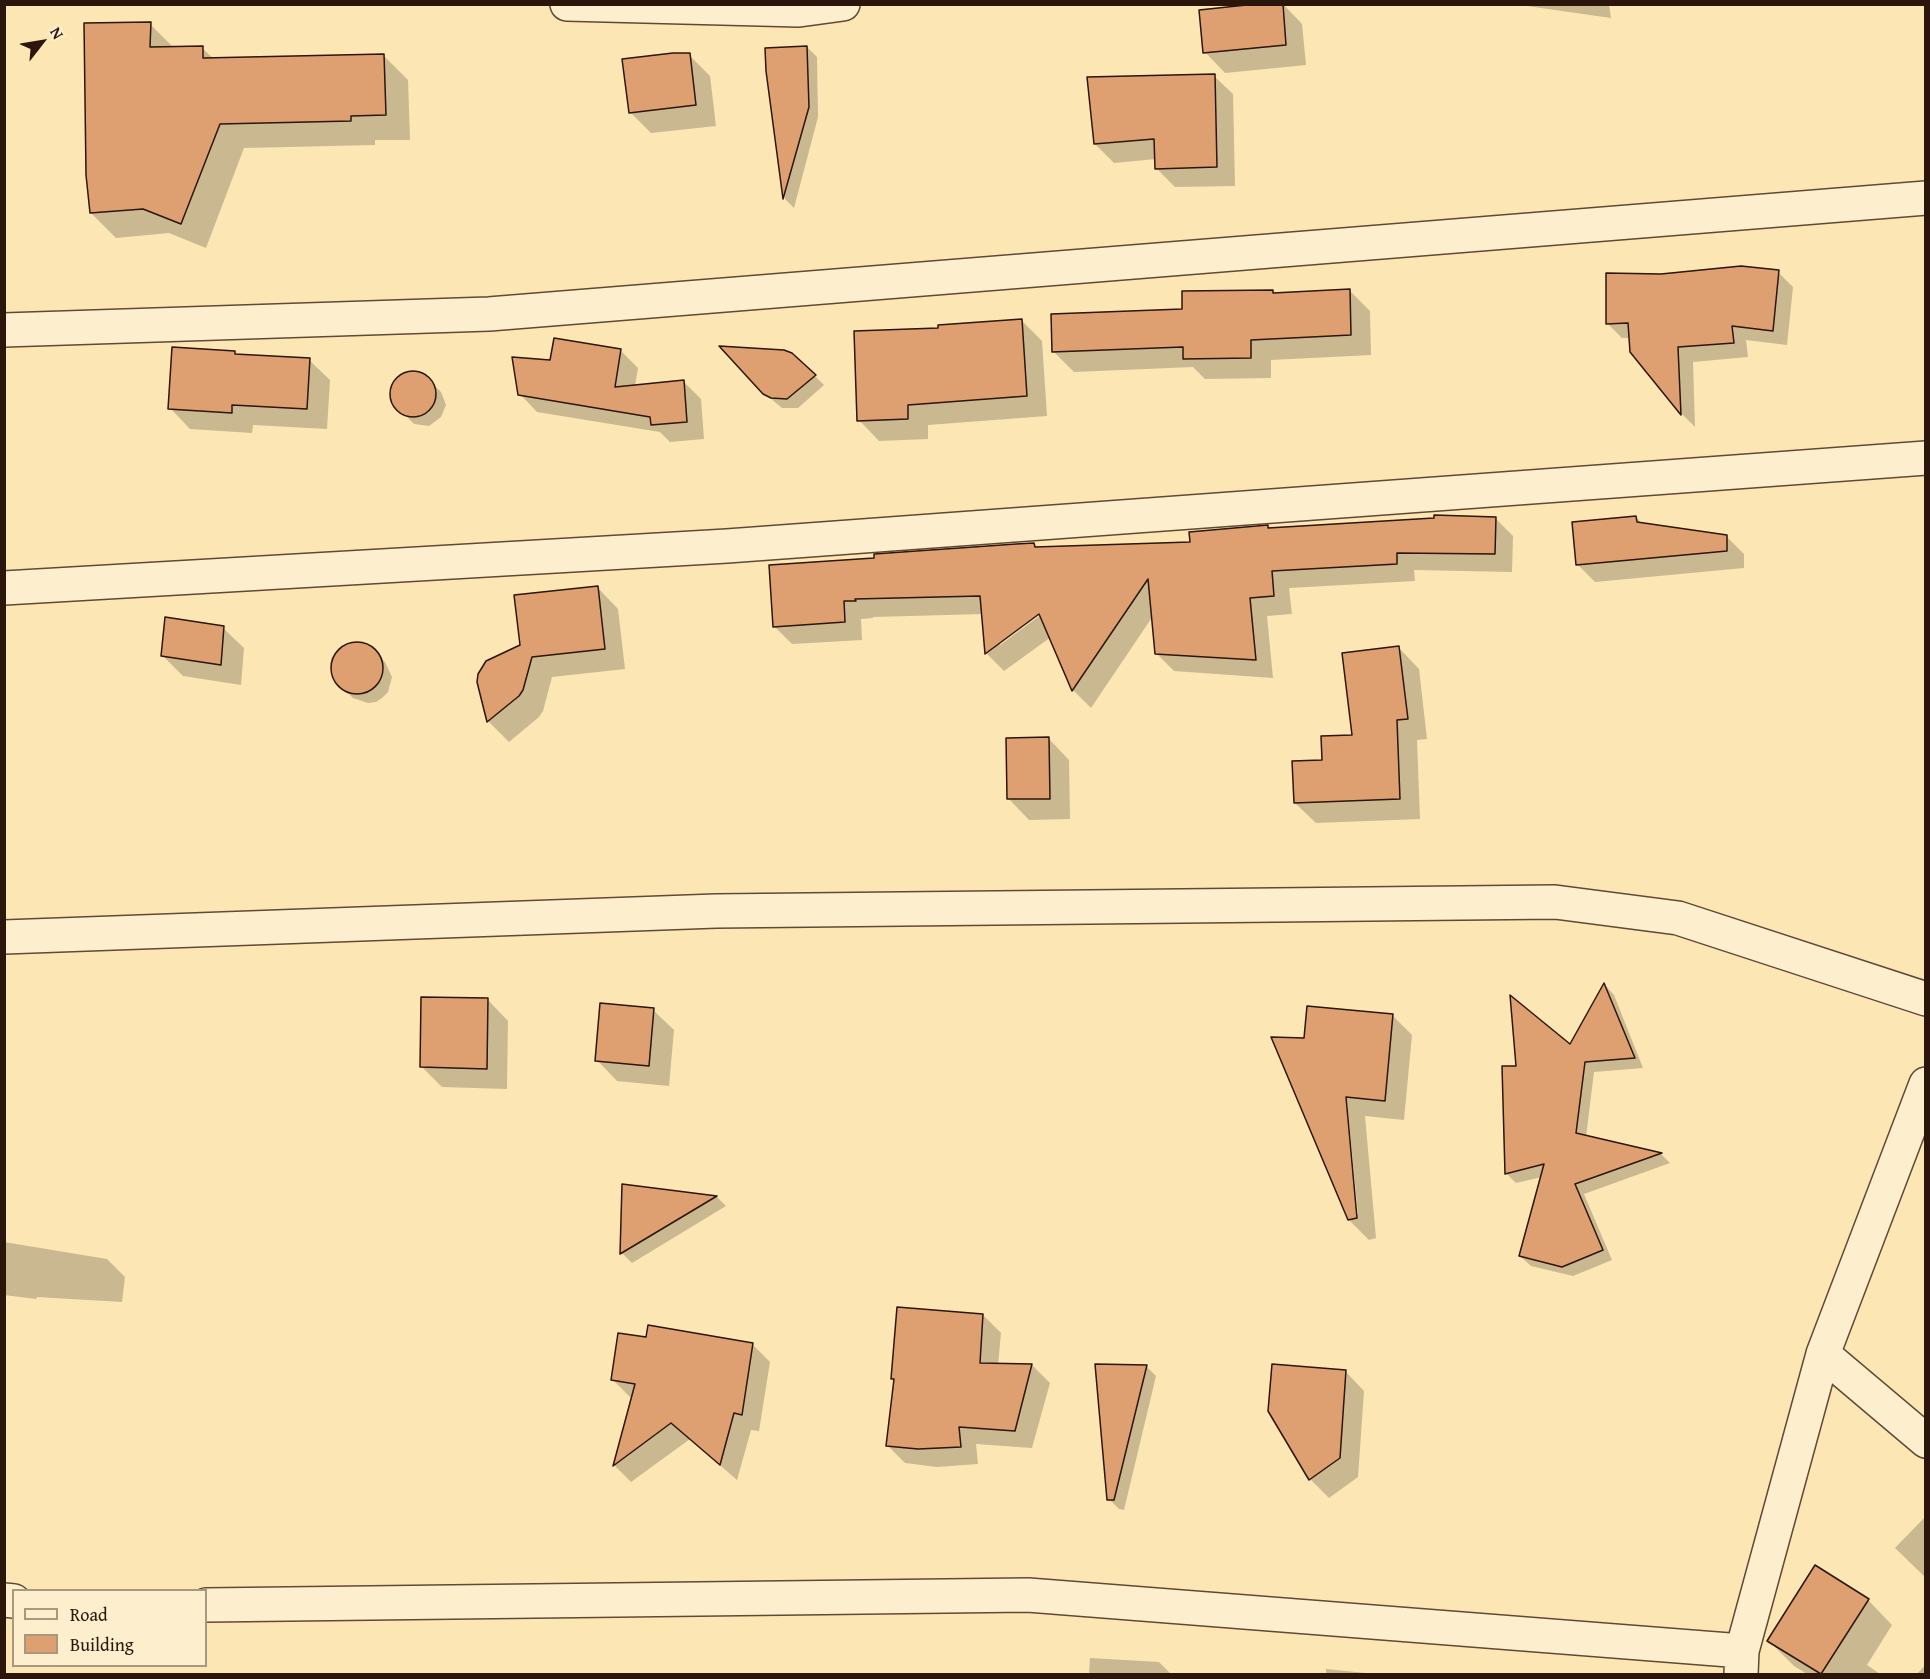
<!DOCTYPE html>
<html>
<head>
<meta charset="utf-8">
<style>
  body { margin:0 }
  #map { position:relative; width:1930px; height:1679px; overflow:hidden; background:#fce6b4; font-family:"Gentium Book Plus",serif }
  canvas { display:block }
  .frame { position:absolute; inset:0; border:6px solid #2c150b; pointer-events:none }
  .legend { position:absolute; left:12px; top:1589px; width:195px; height:78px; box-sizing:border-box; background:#fdefce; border:2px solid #a99880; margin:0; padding:8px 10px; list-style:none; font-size:18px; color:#2c150b }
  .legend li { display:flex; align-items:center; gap:12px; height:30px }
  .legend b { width:30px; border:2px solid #a99880 }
  .north { position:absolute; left:12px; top:12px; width:60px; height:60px; -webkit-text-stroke:4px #fdefce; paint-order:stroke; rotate:59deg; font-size:16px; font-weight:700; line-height:24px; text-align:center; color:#2c150b }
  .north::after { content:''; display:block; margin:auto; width:21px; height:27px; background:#2c150b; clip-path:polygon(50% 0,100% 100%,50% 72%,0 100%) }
</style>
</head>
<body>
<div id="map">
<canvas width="1930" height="1679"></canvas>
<div class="frame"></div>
<ul class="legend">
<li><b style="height:8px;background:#fdefce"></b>Road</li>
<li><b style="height:16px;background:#dfa071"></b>Building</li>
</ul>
<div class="north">N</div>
</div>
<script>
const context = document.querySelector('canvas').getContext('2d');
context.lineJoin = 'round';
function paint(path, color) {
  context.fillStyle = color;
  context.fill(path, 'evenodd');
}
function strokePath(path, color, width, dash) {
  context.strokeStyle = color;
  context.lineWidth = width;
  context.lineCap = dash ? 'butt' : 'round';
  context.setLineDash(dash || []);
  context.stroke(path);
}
paint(new Path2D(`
  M1283 4 1302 24 1306 65 1225 73 1205 52Z
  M1513 4H1609L1611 18Z
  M150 24 174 48H202L214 59 384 56 408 80 410 140H375V145L244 148 206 248 169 233 116 238 91 213Z
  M807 47 817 57 818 117 794 208 785 199 768 71Z
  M689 55 710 76 716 126 651 133 630 112Z
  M1214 76 1233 94 1235 186 1175 187 1156 168V159L1114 163 1095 144Z
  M1778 272 1793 287 1787 345 1746 340 1748 357 1693 362 1695 427 1682 414 1632 351 1631 338H1622L1607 323 1661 275Z
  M1350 291 1370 311 1371 355 1271 360V378L1205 379 1193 367 1074 372 1054 352 1184 310 1272 292 1275 294Z
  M1021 320 1042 341 1047 416 928 425V439L879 441 859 420 939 329Z
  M620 350 638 368 635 386 683 381 701 399 704 439 670 442 660 432 537 412 520 394 551 361Z
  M235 352 238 356 309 360 330 380 327 429 253 425 252 433 190 429 170 408Z
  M413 372 426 377 441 392 446 405 441 417 429 426 414 424 393 403 392 389 400 376Z
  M815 376 824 385 798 408H782L764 393Z
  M1636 517 1643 525 1726 536 1744 554V568L1595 582 1577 564Z
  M1495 518 1513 536 1512 572 1414 570 1415 581 1289 588 1292 614 1267 616 1273 678 1174 671 1156 653 1153 616 1091 708 1073 690 1051 637 1004 671 987 654 983 614 873 617V618L861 619 862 640 792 644 774 626 876 559 1034 545 1038 548 1191 544 1267 527 1270 529ZM1045 608 1046 611 1000 645V642Z
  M598 588 618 609 625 669 552 677 543 711 539 717 509 742 488 721 479 682 521 646Z
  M223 628 244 648 241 685 183 676 162 655Z
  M352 644 368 646 375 651 385 662 392 677 388 692 382 698 376 702 368 703 353 698 342 687 333 674 334 659 338 652Z
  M1399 648 1419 669 1427 739 1417 740 1420 819 1316 823 1295 803 1323 761 1354 736Z
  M1049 739 1069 760 1070 819 1029 820 1009 799Z
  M1605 985 1614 995 1643 1068 1594 1072 1586 1137 1661 1154 1670 1163 1584 1194 1612 1260 1573 1276 1531 1266 1520 1256 1542 1177 1516 1183 1506 1173 1518 1067 1571 1047Z
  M488 1000 508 1021 507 1089 442 1087 422 1067Z
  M653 1010 674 1030 669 1086 617 1081 597 1060Z
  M1392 1015 1412 1035 1404 1120 1365 1116 1376 1238 1369 1240 1349 1220 1306 1040ZM1343 1090H1346L1358 1215 1355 1211Z
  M624 1186 717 1197 726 1206 632 1263 622 1253Z
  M4 1242 107 1259 125 1277 122 1302 37 1297 36 1299 4 1295Z
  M983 1315 1001 1333 998 1365H1032L1050 1383 1032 1448 976 1444 978 1464 937 1467 905 1463 887 1445 895 1381 893 1378Z
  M647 1339 753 1345 770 1362 759 1431 751 1430 737 1480 690 1439 631 1482 615 1466 633 1397H630L613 1380Z
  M1146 1366 1156 1376 1124 1510 1119 1509 1109 1499Z
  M1346 1372 1364 1391 1358 1477 1329 1498 1310 1479 1269 1411Z
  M1925 1517 1926 1518V1578L1895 1548Z
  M1868 1600 1892 1625 1867 1665 1880 1674H1807L1794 1666 1769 1641Z
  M1090 1658 1159 1662 1171 1674H1089Z
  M1926 1664V1674H1917Z
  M1326 1669 1376 1674H1326Z`), '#0003');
const building = new Path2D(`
  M1256 4H1283L1286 45 1203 53 1199 10Z
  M151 22 150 47 203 46V58L384 54 386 115 351 116V121L220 124 181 224 143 209 90 213 86 175 84 23Z
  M807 46 809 107 783 199 766 71 765 48Z
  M673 53H690L696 105 629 113 622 59Z
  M1215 74 1217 167 1155 169 1154 139 1094 144 1087 77Z
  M1741 266 1779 270 1773 331 1732 326 1734 343 1678 347 1681 415 1630 352 1628 323 1606 324V273L1661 274Z
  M1350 289 1351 335 1251 340V358L1183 359V347L1052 352 1051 314 1182 309V291L1273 290V293Z
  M1022 319 1027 396 908 405V419L857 421 854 331 938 328V325Z
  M554 338 621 349 615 387 684 380 687 422 651 425 650 417 518 395 512 357 550 360Z
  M719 346 784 350 792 353 816 375 787 399 771 398 763 394Z
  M172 347 235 351V354L310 358 307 409 232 405V413L168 409Z
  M390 394a23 23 0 1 1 46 0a23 23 0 1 1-46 0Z
  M1434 515 1496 517 1495 554 1397 553V564L1272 571 1274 596 1250 598 1256 660 1155 654 1148 579 1072 691 1039 614 985 654 980 596 855 599 856 601H844L845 622 773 627 769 565 874 558V554L1016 544 1034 543 1035 547 1190 542 1189 532 1268 525V528L1434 518Z
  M1636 516 1637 522 1727 535V551L1576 565 1572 522Z
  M598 586 605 649 532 657 523 690 519 696 487 722 477 682 478 674 486 661 520 645 514 595Z
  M165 617 224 626 221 665 161 656Z
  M331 668a26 26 0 1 1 52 0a26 26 0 1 1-52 0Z
  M1399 646 1408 719 1397 720 1400 799 1294 803 1292 761 1322 760 1321 736 1352 735 1342 653Z
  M1049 737 1050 799H1007L1006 738Z
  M1604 983 1635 1058 1585 1062 1576 1133 1662 1153 1575 1184 1603 1250 1562 1267 1519 1256 1544 1164 1505 1174 1502 1066H1516L1510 995 1570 1044Z
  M421 997 488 998 487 1069 420 1067Z
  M600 1003 654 1008 649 1066 595 1061Z
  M1307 1006 1393 1014 1385 1101 1346 1097 1357 1218 1348 1220 1271 1037 1304 1038Z
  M622 1184 717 1196 620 1254Z
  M897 1307 983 1314 980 1363 1032 1364 1015 1431 959 1427 961 1447 918 1449 886 1446 894 1379H891Z
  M648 1325 753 1343 742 1415 734 1413 720 1465 671 1423 613 1466 635 1384 611 1380 618 1333 646 1337Z
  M1095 1364 1147 1365 1114 1500H1107Z
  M1272 1364 1346 1370 1340 1458 1309 1480 1268 1411Z
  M1815 1565 1869 1599 1821 1674 1767 1641Z`);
paint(building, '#dfa071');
strokePath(building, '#2c150b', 1.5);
const minor = new Path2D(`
  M567 4 799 10 843 4
  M4 330 489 314 1926 198
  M4 588 727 546 1926 458
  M1823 1354 1926 1441
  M4 1600 14 1601
  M206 1605 1028 1595 1742 1651
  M1741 1674 1742 1651 1823 1354 1926 1084`);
const tertiary = new Path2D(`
  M4 937 716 911 1555 902 1678 918 1926 999`);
strokePath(minor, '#604935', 36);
strokePath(tertiary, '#604935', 36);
strokePath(minor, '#fdefce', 33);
strokePath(tertiary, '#fdefce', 33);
</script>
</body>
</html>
